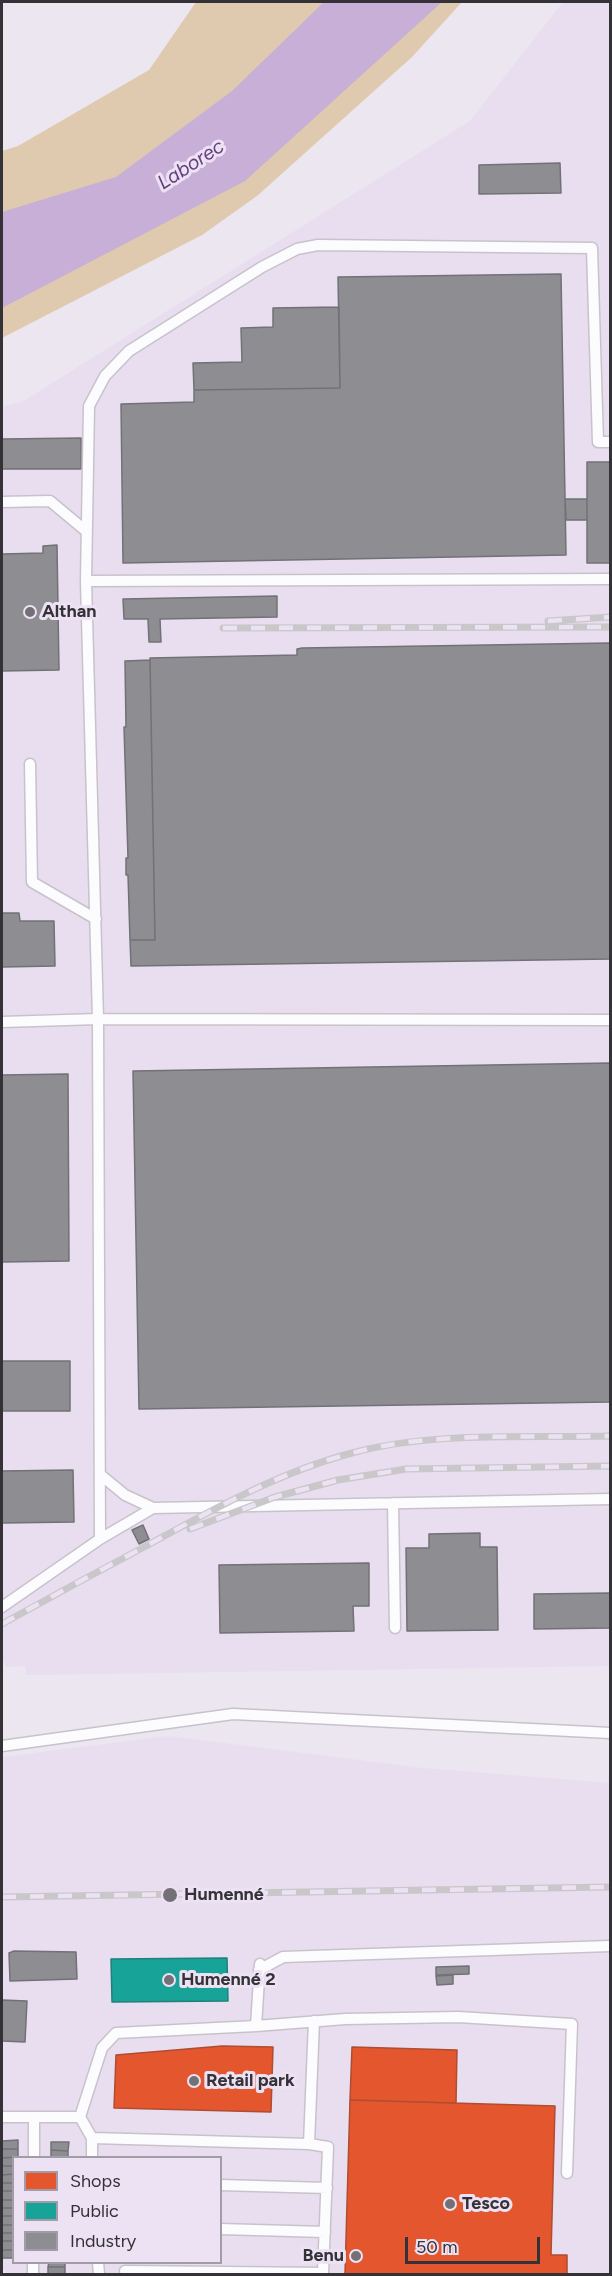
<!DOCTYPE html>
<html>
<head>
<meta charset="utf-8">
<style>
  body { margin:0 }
  #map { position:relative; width:612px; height:2276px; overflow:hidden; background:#ebe6ef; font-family:Figtree,sans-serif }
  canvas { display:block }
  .frame { position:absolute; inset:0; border:3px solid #343137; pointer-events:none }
  .legend { position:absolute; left:12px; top:2156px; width:210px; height:108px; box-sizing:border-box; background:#ece2f3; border:2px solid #a29ba8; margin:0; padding:8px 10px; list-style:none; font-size:18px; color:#343137 }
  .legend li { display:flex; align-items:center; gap:12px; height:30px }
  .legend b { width:30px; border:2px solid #a29ba8 }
  .scale { position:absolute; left:405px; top:2237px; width:135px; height:27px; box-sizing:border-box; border:3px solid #343137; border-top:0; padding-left:8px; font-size:18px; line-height:21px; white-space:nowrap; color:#343137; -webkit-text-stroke:4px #ece2f3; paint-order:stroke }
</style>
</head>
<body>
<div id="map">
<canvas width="612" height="2276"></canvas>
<div class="frame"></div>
<ul class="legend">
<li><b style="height:16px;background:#e4572e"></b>Shops</li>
<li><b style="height:16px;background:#17a398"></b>Public</li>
<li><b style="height:16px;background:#8d8d92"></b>Industry</li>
</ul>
<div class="scale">50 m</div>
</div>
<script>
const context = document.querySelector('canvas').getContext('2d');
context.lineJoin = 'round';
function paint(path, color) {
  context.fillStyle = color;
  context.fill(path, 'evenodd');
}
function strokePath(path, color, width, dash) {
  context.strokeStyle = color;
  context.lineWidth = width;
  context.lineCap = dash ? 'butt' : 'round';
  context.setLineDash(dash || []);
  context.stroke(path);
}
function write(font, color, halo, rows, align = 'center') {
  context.font = font + ' Figtree,sans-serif';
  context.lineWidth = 6;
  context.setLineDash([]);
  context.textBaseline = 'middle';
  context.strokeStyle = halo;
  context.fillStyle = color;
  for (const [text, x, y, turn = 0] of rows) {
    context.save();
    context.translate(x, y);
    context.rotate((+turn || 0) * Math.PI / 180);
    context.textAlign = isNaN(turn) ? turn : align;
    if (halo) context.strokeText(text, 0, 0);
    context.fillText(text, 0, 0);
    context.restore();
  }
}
paint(new Path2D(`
  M563 2H610V1666L26 1675 25 1666 6 1667 2 1657V406L22 402 470 121Z
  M168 1736 422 1768 610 1783V2274H9L2 2268V1757ZM14 2158H220V2262H14Z`), '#e8deef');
paint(new Path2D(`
  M196 2H462L412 57 257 196 202 235 2 338V151L18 146 149 70Z`), '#dfcaaf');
paint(new Path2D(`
  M324 2H442L245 181 2 308V212L116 177 232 91Z`), '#c7afd8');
const shops = new Path2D(`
  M222 2046 273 2047 271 2112 114 2108 116 2055Z
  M352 2047 457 2050 456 2103 350 2100Z
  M350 2100 555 2106 551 2255H567V2274H345Z`);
paint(shops, '#e4572e');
strokePath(shops, '#af4c31', 1.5);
const public = new Path2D(`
  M227 1958 228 2001 112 2002 111 1959Z`);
paint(public, '#17a398');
strokePath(public, '#20817b', 1.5);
const industry = new Path2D(`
  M560 163 561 193 479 194V165Z
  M561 274 566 555 123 563 121 404 194 402V390L340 388 338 277Z
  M339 307 340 388 194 390 193 363 242 362 241 328 273 327V308Z
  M81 438V469H2V439Z
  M587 462H610V563H587Z
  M565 499H587V520H566Z
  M57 545 59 670 2 671V554L43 553V546Z
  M277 596V617L160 619 161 642H149L148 619H124L123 599Z
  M610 643V959L131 966 130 940H155L150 658 297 655V649L302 648Z
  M150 660 155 940H130L128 875H126V858H128L124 727H126L125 661Z
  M2 891V913H19L20 921H54L55 966 2 967Z
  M610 1063V1402L139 1409 133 1071Z
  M68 1074 69 1261 2 1262V1075Z
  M2 1361H70V1411H2Z
  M73 1470 74 1522 2 1523V1471Z
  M143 1525 149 1539 139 1544 132 1530Z
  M480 1533V1547H497L498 1630 407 1631 406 1548H429V1534Z
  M369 1563V1606H353L354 1631 220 1633 219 1565Z
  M610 1593V1628L534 1629V1594Z
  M14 1951 76 1952 77 1979 10 1981 9 1953Z
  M469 1966V1974L436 1975V1967Z
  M453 1975V1984L437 1985 436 1976Z
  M2 2000 27 2001 25 2042 2 2041Z
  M18 2140V2149H2V2141Z
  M51 2142H69L68 2151 51 2150Z
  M2 2149H18V2157L2 2158Z
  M51 2150 68 2151V2158H51Z
  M18 2157 14 2158V2166H2V2158Z
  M2 2166H14V2174L2 2175Z
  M14 2174V2183H2V2175Z
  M2 2183H14V2191H2Z
  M2 2191H14V2200H2Z
  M2 2200H14V2208H2Z
  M2 2208H14V2216H2Z
  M2 2216H14V2225H2Z
  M2 2225H14V2233H2Z
  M2 2233H14V2241H2Z
  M2 2241H14V2250H2Z
  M2 2250H14V2258H2Z
  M49 2262H65V2267H48Z
  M48 2267H65V2274H48Z`);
paint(industry, '#8d8d92');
strokePath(industry, '#727177', 1.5);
const lane = new Path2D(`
  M2 502 50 501 86 531
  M86 581 610 579
  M30 764 32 882 96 919
  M2 1022 98 1019 610 1020
  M102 1476 125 1495 153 1508
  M393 1503 395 1628
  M100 1539 98 1019 86 581 89 406 105 376 129 351 262 267 297 249 318 245 592 248 598 442H610
  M2 1607 100 1539 153 1508 610 1499
  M2 1746 233 1714 610 1733
  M259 1970 283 1957 610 1946
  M256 2026 260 1964
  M2 2117H80
  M92 2138 309 2144 328 2147 323 2273 125 2271
  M309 2144 314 2021
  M34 2158V2117
  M92 2158V2138L80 2117 102 2048 116 2033 256 2026 345 2019 458 2017 572 2024 567 2173
  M220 2185 327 2188
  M220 2229 325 2232
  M98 2262 99 2274
  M33 2273V2262`);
strokePath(lane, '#c7c3ca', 13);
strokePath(lane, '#fcfbfd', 10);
const rail = new Path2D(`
  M548 621 610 617
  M223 628 610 627
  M190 1529 275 1497 338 1480 406 1469 610 1466
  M2 1624C49 1598 97 1572 146 1546 212 1510 279 1472 352 1453 432 1431 528 1438 610 1436
  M2 1897 610 1887`);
strokePath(rail, '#c9c7ca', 7);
strokePath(rail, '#ece2f3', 4.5, [14]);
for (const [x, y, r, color] of [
  [30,612,6,"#747077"],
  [170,1895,8,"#747077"],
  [169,1980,6,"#747077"],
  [194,2081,6,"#747077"],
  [450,2204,6,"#747077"],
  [356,2256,6,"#747077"]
]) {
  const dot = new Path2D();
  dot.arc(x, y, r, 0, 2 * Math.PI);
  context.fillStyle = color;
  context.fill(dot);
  strokePath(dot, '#ece2f3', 2);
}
write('bold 18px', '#343137', '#ece2f3', [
  ["Althan",42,612],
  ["Humenné",184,1895],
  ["Humenné 2",181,1980],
  ["Retail park",206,2081],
  ["Tesco",462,2204],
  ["Benu",344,2256,"right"]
], 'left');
write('italic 20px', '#673e81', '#ece2f3', [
  ["Laborec",191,165,-33]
]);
</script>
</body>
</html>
